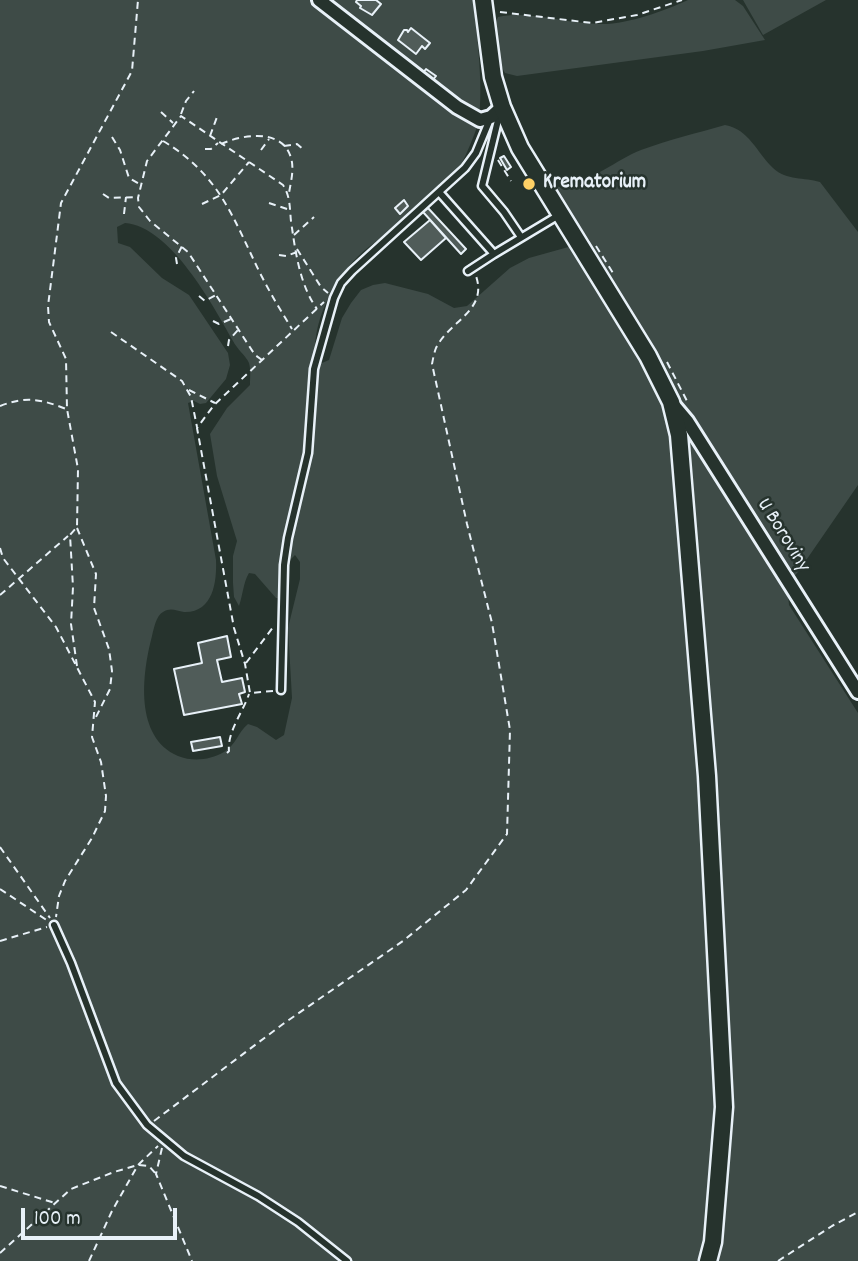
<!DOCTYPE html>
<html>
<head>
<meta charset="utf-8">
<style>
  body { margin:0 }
  #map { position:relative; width:858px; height:1261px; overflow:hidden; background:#26332d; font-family:Dekko,sans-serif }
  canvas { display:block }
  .scale { position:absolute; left:21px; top:1208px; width:156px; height:32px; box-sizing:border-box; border:4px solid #e8f1f8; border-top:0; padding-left:9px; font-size:21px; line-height:24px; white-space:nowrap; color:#e8f1f8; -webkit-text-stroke:5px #26332d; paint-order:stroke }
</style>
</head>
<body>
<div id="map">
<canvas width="858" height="1261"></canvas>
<div class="scale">100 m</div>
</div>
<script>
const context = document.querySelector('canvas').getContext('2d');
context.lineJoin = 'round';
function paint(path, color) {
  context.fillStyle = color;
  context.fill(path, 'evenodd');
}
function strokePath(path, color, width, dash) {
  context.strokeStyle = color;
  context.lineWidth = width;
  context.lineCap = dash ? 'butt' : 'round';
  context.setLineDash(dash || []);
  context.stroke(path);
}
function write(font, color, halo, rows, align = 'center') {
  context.font = font + ' Dekko,sans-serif';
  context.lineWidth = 5;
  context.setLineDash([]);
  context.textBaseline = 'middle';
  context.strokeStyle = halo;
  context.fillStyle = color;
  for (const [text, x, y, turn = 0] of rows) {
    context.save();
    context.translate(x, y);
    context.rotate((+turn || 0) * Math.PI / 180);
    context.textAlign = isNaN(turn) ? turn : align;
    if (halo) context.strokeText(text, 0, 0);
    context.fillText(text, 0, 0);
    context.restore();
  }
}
paint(new Path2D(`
  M0 0H473C477 31 485 99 477 127 469 150 456 179 439 197 420 218 392 229 370 246 338 270 313 316 315 356L322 363 329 360 342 318 351 303 361 290 373 285 385 283 428 294 454 308 467 306 510 268 529 258 590 241 551 185 565 188 561 181C592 184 613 161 641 150 668 140 697 133 725 125 749 129 757 153 773 168 787 181 804 177 820 182L858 232V485L798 572 787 584 789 605 858 713V1261H0ZM125 223C170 226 213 305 233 341 237 349 246 356 249 363 251 370 250 378 250 385L227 408 210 434 217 476 237 541 233 556V583L234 597 239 606C243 595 243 583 249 573L255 574 276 598 284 599 289 589 290 560 295 555 300 562V579L288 628 292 698 284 735 276 740 257 727 248 724C238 732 236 745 224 752 210 760 193 762 178 756 134 737 142 674 152 636 154 628 156 616 163 612 171 607 176 611 184 612 213 613 217 582 216 560L188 403 194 401 200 404 206 403 226 379 230 365 228 353 189 295 162 278 130 247 118 243 117 227Z
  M688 0H735L743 6 765 40 703 51 517 76 505 73C498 61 490 30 498 17 531 10 566 24 600 24 626 25 664 11 688 0Z
  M743 0H826L763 35Z`), '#3e4b47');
const building = new Path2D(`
  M357 0H376L381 4 372 15 360 8 361 6 356 2Z
  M411 28 430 43 425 49 422 46 416 54 398 40 404 30H407L408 32Z
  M426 69 436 76 432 81 422 74Z
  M504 156 511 167 507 170 500 158Z
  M404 200 408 206 400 214 395 208Z
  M428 208 466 249 461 254 423 212Z
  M430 220 446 238 421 260 404 242Z
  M227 636 231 657 217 660 222 682 242 678 245 692 239 694 242 704 184 715 174 669 202 663 198 643Z
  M220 737 222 746 193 751 191 742Z`);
paint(building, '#505c59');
strokePath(building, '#e8f1f8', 2);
const lane = new Path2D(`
  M500 112 482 186 504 212 521 237
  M439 192 494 254 559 215
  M468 271 494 254
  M281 690 284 565 288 538 308 453 314 369 334 298 341 283 352 271 465 168 476 153 490 119
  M54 925 71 963 116 1083 147 1125 184 1156 258 1196 298 1222 347 1261`);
const street = new Path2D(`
  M319 0 457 107 480 120 491 117 502 107
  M671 402 687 421 858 692`);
const secondary = new Path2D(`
  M483 0 493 77 502 107 520 148 648 356 671 402 679 435 707 776 724 1107 713 1242 708 1261`);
strokePath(lane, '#e8f1f8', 11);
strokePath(street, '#e8f1f8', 18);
strokePath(secondary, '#e8f1f8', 21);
strokePath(new Path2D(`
  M500 12 592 23 637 15 682 0
  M161 112 173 123
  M181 114 186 101 194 91
  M210 136 217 117
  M112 137 120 150 129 178 141 185
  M163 141C220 175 233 218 260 273 270 293 281 311 292 329
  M221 144C241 135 280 128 290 155 295 167 291 181 289 193
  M284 146 297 144 305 151
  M205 149H211L218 143
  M261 150 269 139
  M498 160 511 181
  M103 194 109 198 139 197
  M269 203 290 210
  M202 204 221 195 249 162
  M124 214 126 197
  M294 235 314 217
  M596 246 613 273
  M297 249 321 287 328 293
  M279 255 286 256 297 252
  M177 264 176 258 182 246
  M199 296 205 301 216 295
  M213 321 219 324 231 319
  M111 332 182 381 191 397 197 427
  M228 346 229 340 238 330
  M262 360 255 355 188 252 150 221 139 207 138 198 147 161 181 116 283 185C292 199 289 213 292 228 296 256 301 287 317 309
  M667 362 688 403
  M189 390 215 403
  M0 406C26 396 41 399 66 409
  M77 528 96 574 94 608 109 649 112 671 110 689 95 719
  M0 548 3 558 56 627 95 702 92 737 101 762 106 796 105 811 92 838 65 881 59 896 56 917
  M0 595 68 536
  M246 663 274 626
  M77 666 71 624 73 587 70 535 77 527 78 469 67 409 66 359 49 322 48 306 61 203 132 71 138 0
  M273 691 250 693 245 664 234 628 197 428 214 405 324 302
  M227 753 229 751C227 732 243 712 249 694
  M0 847 50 918
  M0 889 48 921
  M0 941 47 927
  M154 1121 283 1024 403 941 466 890 507 834 510 730 492 623 467 524 432 364C433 359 434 353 436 348 449 321 488 311 476 276
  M162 1148 156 1174 192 1261
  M0 1186 55 1203
  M0 1253 71 1189 114 1172 138 1165 149 1166 156 1174
  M89 1261 112 1211 138 1165 158 1146
  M778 1261 832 1226 858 1212`), '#e8f1f8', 2, [7, 5]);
strokePath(lane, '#26332d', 6);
strokePath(street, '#26332d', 12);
strokePath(secondary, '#26332d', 16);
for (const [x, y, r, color] of [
  [529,184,7,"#ffd166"]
]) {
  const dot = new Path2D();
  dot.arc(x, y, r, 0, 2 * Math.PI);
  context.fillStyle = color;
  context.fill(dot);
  strokePath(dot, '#26332d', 2.5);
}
write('bold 21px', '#e8f1f8', '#26332d', [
  ["Krematorium",543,184]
], 'left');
write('21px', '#e8f1f8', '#26332d', [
  ["U Boroviny",782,536,58]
]);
</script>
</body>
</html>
